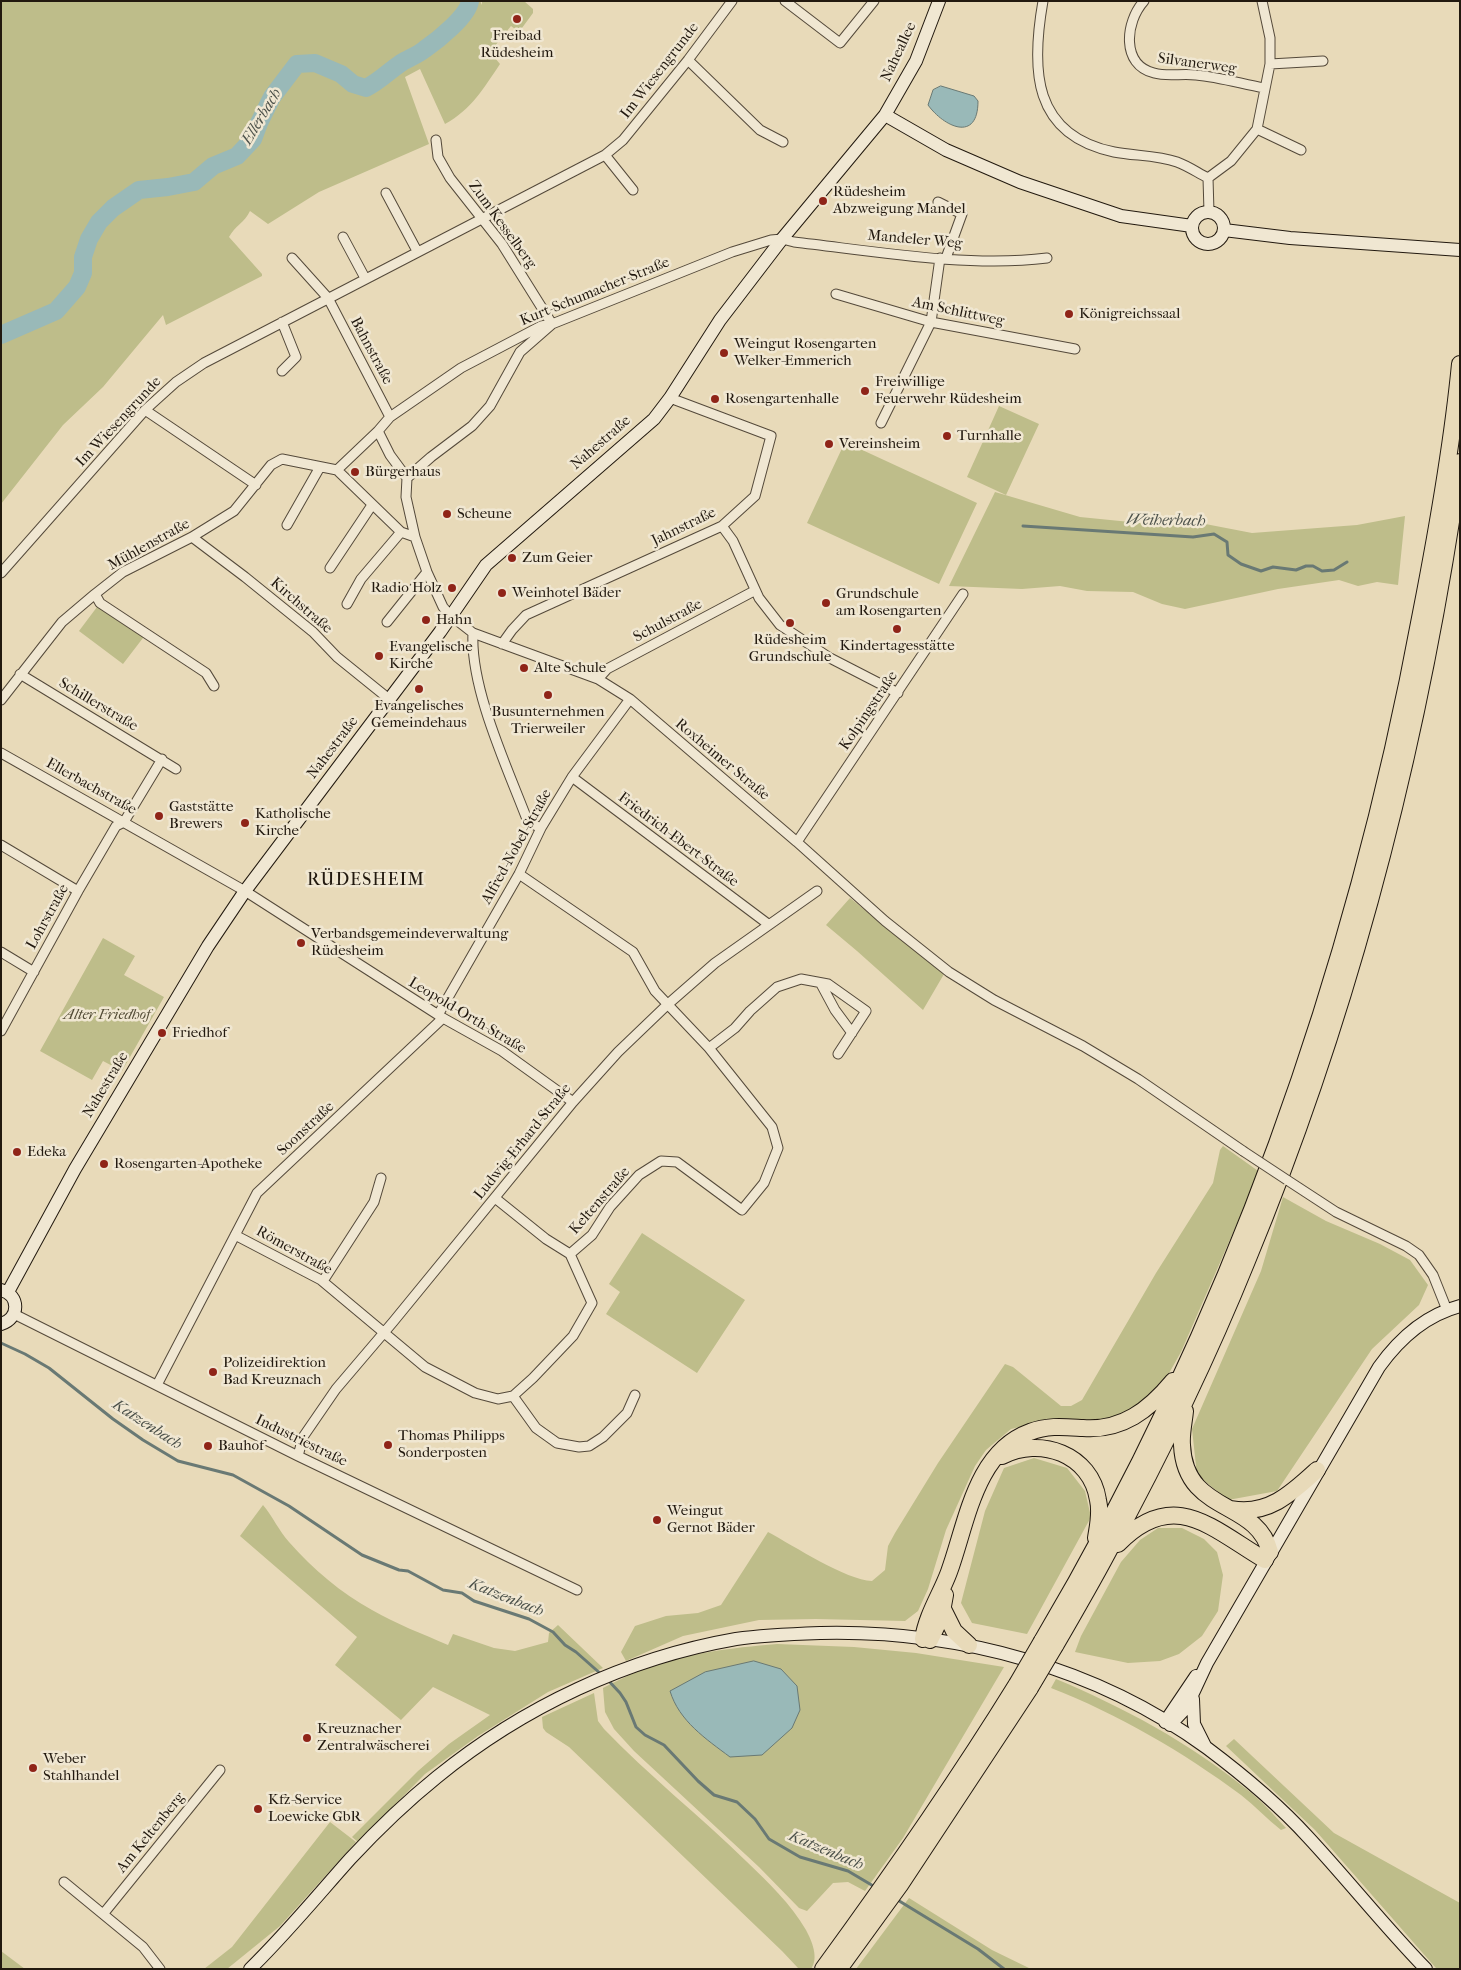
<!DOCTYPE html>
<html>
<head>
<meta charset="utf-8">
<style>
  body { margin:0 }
  #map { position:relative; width:1461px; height:1970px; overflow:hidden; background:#e8dab9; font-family:"IM FELL French Canon",serif }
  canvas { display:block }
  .frame { position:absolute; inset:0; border:2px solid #22190f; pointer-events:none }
</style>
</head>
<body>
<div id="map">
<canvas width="1461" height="1970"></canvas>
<div class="frame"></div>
</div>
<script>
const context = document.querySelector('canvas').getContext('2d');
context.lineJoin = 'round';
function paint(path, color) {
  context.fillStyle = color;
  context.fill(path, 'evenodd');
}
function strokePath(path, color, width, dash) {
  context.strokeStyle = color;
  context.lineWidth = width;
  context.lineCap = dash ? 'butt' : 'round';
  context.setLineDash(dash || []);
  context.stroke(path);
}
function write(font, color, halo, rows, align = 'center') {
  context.font = font + ' "IM FELL French Canon",serif';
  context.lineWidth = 5;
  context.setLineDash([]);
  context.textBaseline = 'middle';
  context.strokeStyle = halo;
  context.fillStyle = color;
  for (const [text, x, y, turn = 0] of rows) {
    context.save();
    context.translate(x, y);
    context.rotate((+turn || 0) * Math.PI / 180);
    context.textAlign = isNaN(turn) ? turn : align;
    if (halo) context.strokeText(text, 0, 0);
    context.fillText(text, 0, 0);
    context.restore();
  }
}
paint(new Path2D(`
  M1 1H480L482 5V1H524L533 9V13L519 32 511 26 490 52 500 64C483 89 472 109 445 124L420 69 405 77 429 144 319 192 268 224 250 211C245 222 235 226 229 237L262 274V276L166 325 163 315 103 387 63 425 1 504Z
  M999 406 1039 424 1006 495 967 477Z
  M845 442 977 503 939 584 807 523Z
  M995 492 1080 517 1140 523 1195 522 1252 533 1357 525 1405 516 1398 585 1377 582 1358 586 1339 580 1278 589 1185 609 1162 604 1133 592 1087 591 1060 586 1022 589 949 586Z
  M100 603 146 634 123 664 79 631Z
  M850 898 944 974 923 1010 857 951 826 925Z
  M103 938 135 956 124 975 164 997 122 1071 103 1061 92 1080 40 1051Z
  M1223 1146 1261 1173 1249 1196 1181 1352 1168 1375 1143 1407 1113 1420 1046 1421 1011 1429 986 1450 975 1466 946 1530 928 1589 918 1611 905 1621 816 1619 759 1620 683 1636 626 1661 621 1652 635 1626 666 1616 698 1613 721 1605 768 1532C794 1546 846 1580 872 1581L885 1570 888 1546 895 1533 938 1463 1005 1364 1013 1367 1061 1406H1071L1082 1400 1156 1273 1213 1183 1220 1150Z
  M1283 1197 1326 1221 1380 1244 1410 1260 1428 1285 1419 1305 1372 1349 1277 1491 1228 1500 1197 1475 1192 1429 1261 1271Z
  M642 1233 745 1300 697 1373 606 1314 620 1292 609 1284Z
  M1034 1458 1067 1468 1085 1491 1091 1517 1027 1634 972 1623 961 1603 985 1511 1004 1468Z
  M263 1505C273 1517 279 1531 289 1542 313 1569 341 1593 372 1610 396 1624 423 1634 448 1645L453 1634 494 1648 515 1651 548 1642 549 1633 558 1625 603 1668 548 1692 478 1736 425 1774 358 1842 352 1837 418 1771 449 1744 490 1715 433 1687 401 1720 335 1665 357 1637 240 1536Z
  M1158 1528H1182L1204 1539 1217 1552 1223 1575 1218 1611 1202 1636 1179 1654 1160 1661 1128 1663 1075 1652 1081 1636 1121 1562 1140 1540Z
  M777 1644 854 1647 916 1653 1004 1667 903 1838 865 1891 848 1882 833 1883 807 1911 799 1908 759 1867 634 1751 614 1729 605 1712 603 1688C615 1682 628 1675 641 1670 684 1653 731 1648 777 1644Z
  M1056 1679C1123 1707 1188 1742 1245 1788 1260 1799 1273 1814 1286 1828L1281 1830C1267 1819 1255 1806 1241 1795 1183 1752 1118 1714 1051 1688Z
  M594 1693 598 1721 604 1729C648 1775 700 1816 746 1861 768 1882 791 1904 806 1930 812 1941 819 1958 811 1969L798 1968 782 1951 569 1747 546 1732 543 1728 542 1717Z
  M1234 1739 1334 1833 1460 1903V1969H1437L1435 1967 1315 1830 1226 1746Z
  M330 1822 356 1842 280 1926 227 1969H204L232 1947Z
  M909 1898 992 1950 1031 1969H856Z
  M1 1951 25 1969H1Z`), '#bebd8a');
const water = new Path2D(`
  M941 86 974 96 978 101C978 143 944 127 928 105L933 90Z
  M754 1661 781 1669 797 1686 800 1710 792 1728 762 1755 730 1757C706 1739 679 1721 670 1691L705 1672Z`);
paint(water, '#99b9b8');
strokePath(water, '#697974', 1);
strokePath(new Path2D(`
  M1023 526 1193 537 1214 534 1227 542 1228 555 1241 564 1261 571 1273 567 1296 570 1306 566H1313L1322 571 1334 570 1347 562
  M1 1343 25 1354 49 1368 113 1419 143 1440 178 1461 233 1475 289 1506 362 1555 399 1570 408 1571 443 1590 462 1593 474 1601 529 1619 553 1632 565 1645 576 1652 602 1675
  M607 1679 620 1693 626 1702 636 1727 645 1735 664 1745 698 1781 714 1795 737 1802 755 1819 769 1839 800 1857 848 1871 875 1887
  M896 1899 978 1949 1004 1969`), '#697974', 3);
strokePath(new Path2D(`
  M1 335 56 311 77 287 83 273V257L89 239 99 222 113 208 139 190 168 187 194 182 213 166 237 156 253 139 259 123 272 97 297 64 315 63 341 74 353 84 366 88C380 81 389 71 401 63 409 58 418 55 425 49 438 40 468 16 470 1`), '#99b9b8', 18);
const street = new Path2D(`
  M785 1 840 43 874 1
  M1043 1C1031 69 1032 135 1114 152 1135 156 1157 155 1177 162 1188 166 1198 173 1208 178
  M1144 1C1125 22 1121 65 1154 73 1168 77 1182 73 1196 75 1219 77 1242 84 1264 88
  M688 60 760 130 783 142
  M1270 64 1323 61
  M1257 129 1301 150
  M605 155 633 190
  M386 193 417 251
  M938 202 962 214 946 258
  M1209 212 1208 178 1231 161 1257 129 1270 64V38L1262 1
  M343 237 365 278
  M292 258 328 298 390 417
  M836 294 931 322 1075 349
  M282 322 296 357 282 371
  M145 410 256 485
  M881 423 931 322 940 258
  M378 431 390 455 407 478 406 497 415 537 427 572 443 607 450 615 473 633 598 679 630 699 797 842 885 921 949 972 994 1000 1083 1046 1138 1079 1243 1151
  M337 470 378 431 390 417 461 368 541 326 552 324 732 252 771 240 782 239 794 242C873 251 968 268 1047 258
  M407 478 431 457 472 426 490 406 520 352 552 324 502 244 450 178 438 157 436 140
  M287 525 320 467
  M722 526 733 541 759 598 780 625 830 658 898 693
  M192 537 245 577 313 632 337 657 389 699
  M330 568 372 505
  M1 573 145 410 176 382 204 363 605 155 623 140 688 60 732 1
  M95 594 100 603 206 673 214 686
  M347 604 361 579 401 532
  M387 622 427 572
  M473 633C470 689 508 769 528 822L541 828
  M502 644 512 630 526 615 722 526 755 496 771 436 670 398
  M20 674 176 769
  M598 679 607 669 754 591
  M1 700 62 622 95 594 123 572 192 537 234 511 271 465 282 459 337 470 401 532 415 537
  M1 753 245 891 443 1018 502 1051 573 1102
  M572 777 768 924
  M797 842 963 594
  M1 845 78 891
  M519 874 633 952 655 991 709 1048 772 1127 778 1148 764 1183 742 1210 677 1162 661 1161 639 1175 610 1207 592 1235 570 1254
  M1 952 34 972
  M821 984 835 1010 852 1033
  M438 1015 519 874 541 828 572 777 630 699
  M1 1031 78 891 116 826 124 822 162 759
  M709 1048 735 1028 750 1011 777 987 801 979 828 984 866 1011 838 1054
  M1287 1180 1336 1212 1406 1246 1419 1255 1433 1275 1447 1310
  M495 1198 546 1239 570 1254
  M235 1235 321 1280 425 1367 475 1393 498 1399 513 1396 533 1378 573 1336 592 1303 570 1254
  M323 1281 374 1202 381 1178
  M14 1314 298 1456 577 1590
  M157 1385 257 1193 443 1018
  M513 1396 536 1428 557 1443 579 1447 589 1446 603 1437 627 1413 635 1395
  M298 1456 303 1437 336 1389 393 1322 573 1102 618 1052 667 1005 715 963 817 891
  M64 1882 143 1947 160 1969
  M104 1913 220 1770`);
const secondary = new Path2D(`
  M885 115 946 150 1020 182 1121 216 1192 226
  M1192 228a16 16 0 1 1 32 0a16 16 0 1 1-32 0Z
  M1224 230 1290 238 1460 250
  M1 1290C20 1295 20 1318 1 1324
  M8 1292 75 1169 208 946 245 891 440 632 486 565 654 419 670 398 720 320 782 239 885 115 916 61 939 1
  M1193 1699 1194 1724 1205 1746
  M1165 1722 1196 1676
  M1170 1725 1186 1708 1207 1663 1379 1367C1399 1339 1426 1315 1460 1306
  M250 1969C285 1935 317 1896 350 1859 377 1830 406 1802 437 1777 523 1707 627 1658 736 1639 764 1635 793 1634 821 1633 957 1630 1096 1667 1207 1748 1243 1775 1278 1804 1308 1837 1348 1880 1385 1927 1426 1969`);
const highway = new Path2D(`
  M1185 1411C1184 1422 1181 1434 1182 1445 1185 1515 1257 1499 1270 1552
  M1002 1456C1040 1436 1091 1454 1098 1500 1101 1513 1098 1525 1096 1538
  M1231 1509C1268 1516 1292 1493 1317 1470
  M1118 1544C1174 1487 1211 1528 1265 1560
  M943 1609 954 1631 969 1645
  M923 1639C927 1614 941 1594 949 1572 967 1523 975 1452 1030 1432 1048 1425 1065 1427 1083 1428 1122 1431 1149 1410 1173 1381
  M930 1640 941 1617 945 1595
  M1042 1641C1230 1324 1354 975 1421 613 1437 531 1452 447 1460 364
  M1055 1646C1073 1615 1091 1584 1108 1552 1159 1458 1207 1360 1247 1261 1353 1005 1421 736 1460 462
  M823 1969C891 1876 957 1781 1017 1684
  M839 1969 900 1885 1030 1688`);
strokePath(street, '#54493a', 11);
strokePath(secondary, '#22190f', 14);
strokePath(highway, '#22190f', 18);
strokePath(street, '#f0e7d2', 9);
strokePath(secondary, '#f0e7d2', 12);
strokePath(highway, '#e8dab9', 16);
const streetBridge = new Path2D(`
  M1243 1151 1287 1180`);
const highwayBridge = new Path2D(`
  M1017 1684 1042 1641
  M1030 1688 1055 1646`);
strokePath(streetBridge, '#54493a', 11, []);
strokePath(highwayBridge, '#22190f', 18, []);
strokePath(streetBridge, '#f0e7d2', 9);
strokePath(highwayBridge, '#e8dab9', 16);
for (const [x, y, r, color] of [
  [517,19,5,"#8f2418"],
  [823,201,5,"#8f2418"],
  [1069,314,5,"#8f2418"],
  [724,353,5,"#8f2418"],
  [865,391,5,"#8f2418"],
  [715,399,5,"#8f2418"],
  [947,436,5,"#8f2418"],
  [829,444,5,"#8f2418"],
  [355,472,5,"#8f2418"],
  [447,514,5,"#8f2418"],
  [512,558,5,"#8f2418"],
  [452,588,5,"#8f2418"],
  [502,593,5,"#8f2418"],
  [826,603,5,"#8f2418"],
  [426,620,5,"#8f2418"],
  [790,623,5,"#8f2418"],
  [897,629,5,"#8f2418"],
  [379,656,5,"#8f2418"],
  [524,668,5,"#8f2418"],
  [419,689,5,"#8f2418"],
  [548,695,5,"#8f2418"],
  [159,816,5,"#8f2418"],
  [245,823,5,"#8f2418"],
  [301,943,5,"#8f2418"],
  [162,1033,5,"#8f2418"],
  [17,1152,5,"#8f2418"],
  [104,1164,5,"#8f2418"],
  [213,1372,5,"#8f2418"],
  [388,1445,5,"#8f2418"],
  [208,1446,5,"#8f2418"],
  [657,1520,5,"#8f2418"],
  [307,1738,5,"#8f2418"],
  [33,1768,5,"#8f2418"],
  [258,1809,5,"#8f2418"]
]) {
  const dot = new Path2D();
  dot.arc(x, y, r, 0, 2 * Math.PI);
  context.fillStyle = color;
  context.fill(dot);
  strokePath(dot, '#f0e7d2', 2);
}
write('15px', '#22190f', '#f0e7d2', [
  ["Freibad",517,36,"center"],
  ["Rüdesheim",517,53,"center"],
  ["Rüdesheim",833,192],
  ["Abzweigung Mandel",833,209],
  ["Königreichssaal",1079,314],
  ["Weingut Rosengarten",734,344],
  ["Welker-Emmerich",734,361],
  ["Freiwillige",875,382],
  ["Feuerwehr Rüdesheim",875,399],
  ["Rosengartenhalle",725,399],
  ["Turnhalle",957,436],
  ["Vereinsheim",839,444],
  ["Bürgerhaus",365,472],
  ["Scheune",457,514],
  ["Zum Geier",522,558],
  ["Radio Holz",442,588,"right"],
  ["Weinhotel Bäder",512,593],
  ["Grundschule",836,594],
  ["am Rosengarten",836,611],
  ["Hahn",436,620],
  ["Rüdesheim",790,640,"center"],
  ["Grundschule",790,657,"center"],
  ["Kindertagesstätte",897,646,"center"],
  ["Evangelische",389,647],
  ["Kirche",389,664],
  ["Alte Schule",534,668],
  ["Evangelisches",419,706,"center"],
  ["Gemeindehaus",419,723,"center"],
  ["Busunternehmen",548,712,"center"],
  ["Trierweiler",548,729,"center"],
  ["Gaststätte",169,807],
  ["Brewers",169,824],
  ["Katholische",255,814],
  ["Kirche",255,831],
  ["Verbandsgemeindeverwaltung",311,934],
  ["Rüdesheim",311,951],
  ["Friedhof",172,1033],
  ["Edeka",27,1152],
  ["Rosengarten-Apotheke",114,1164],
  ["Polizeidirektion",223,1363],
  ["Bad Kreuznach",223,1380],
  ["Thomas Philipps",398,1436],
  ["Sonderposten",398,1453],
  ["Bauhof",218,1446],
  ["Weingut",667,1511],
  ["Gernot Bäder",667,1528],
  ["Kreuznacher",317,1729],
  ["Zentralwäscherei",317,1746],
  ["Weber",43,1759],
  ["Stahlhandel",43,1776],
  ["Kfz-Service",268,1800],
  ["Loewicke GbR",268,1817]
], 'left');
write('15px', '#22190f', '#f0e7d2', [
  ["Naheallee",899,52,-65],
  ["Silvanerweg",1197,64,8],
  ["Im Wiesengrunde",660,71,-52],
  ["Zum Kesselberg",502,225,54],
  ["Mandeler Weg",915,240,5],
  ["Kurt-Schumacher-Straße",595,292,-22],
  ["Am Schlittweg",958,312,12],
  ["Bahnstraße",371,351,62],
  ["Im Wiesengrunde",119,422,-47],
  ["Nahestraße",601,443,-41],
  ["Jahnstraße",684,527,-26],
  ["Mühlenstraße",149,545,-29],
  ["Kirchstraße",301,606,41],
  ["Schulstraße",668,621,-28],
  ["Schillerstraße",98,705,31],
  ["Kolpingstraße",869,711,-56],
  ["Nahestraße",333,748,-53],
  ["Roxheimer Straße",722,760,40],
  ["Ellerbachstraße",91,787,29],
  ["Friedrich-Ebert-Straße",678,840,37],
  ["Alfred-Nobel-Straße",517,847,-61],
  ["Lohrstraße",48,917,-61],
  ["Leopold-Orth-Straße",467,1016,31],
  ["Nahestraße",106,1085,-59],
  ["Soonstraße",306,1129,-43],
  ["Ludwig-Erhard-Straße",523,1142,-51],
  ["Keltenstraße",600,1201,-49],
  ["Römerstraße",294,1251,29],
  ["Industriestraße",301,1441,26],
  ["Am Keltenberg",151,1833,-51]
]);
write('italic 15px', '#514a34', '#f0e7d2', [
  ["Alter Friedhof",107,1015]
]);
write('italic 16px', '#4c514a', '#f0e7d2', [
  ["Ellerbach",262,117,-59],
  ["Weiherbach",1166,521,1],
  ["Katzenbach",147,1425,33],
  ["Katzenbach",506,1598,22],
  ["Katzenbach",826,1851,23]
]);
context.letterSpacing = '1px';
write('18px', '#22190f', '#f0e7d2', [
  ["RÜDESHEIM",366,881]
]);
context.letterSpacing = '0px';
</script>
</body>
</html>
